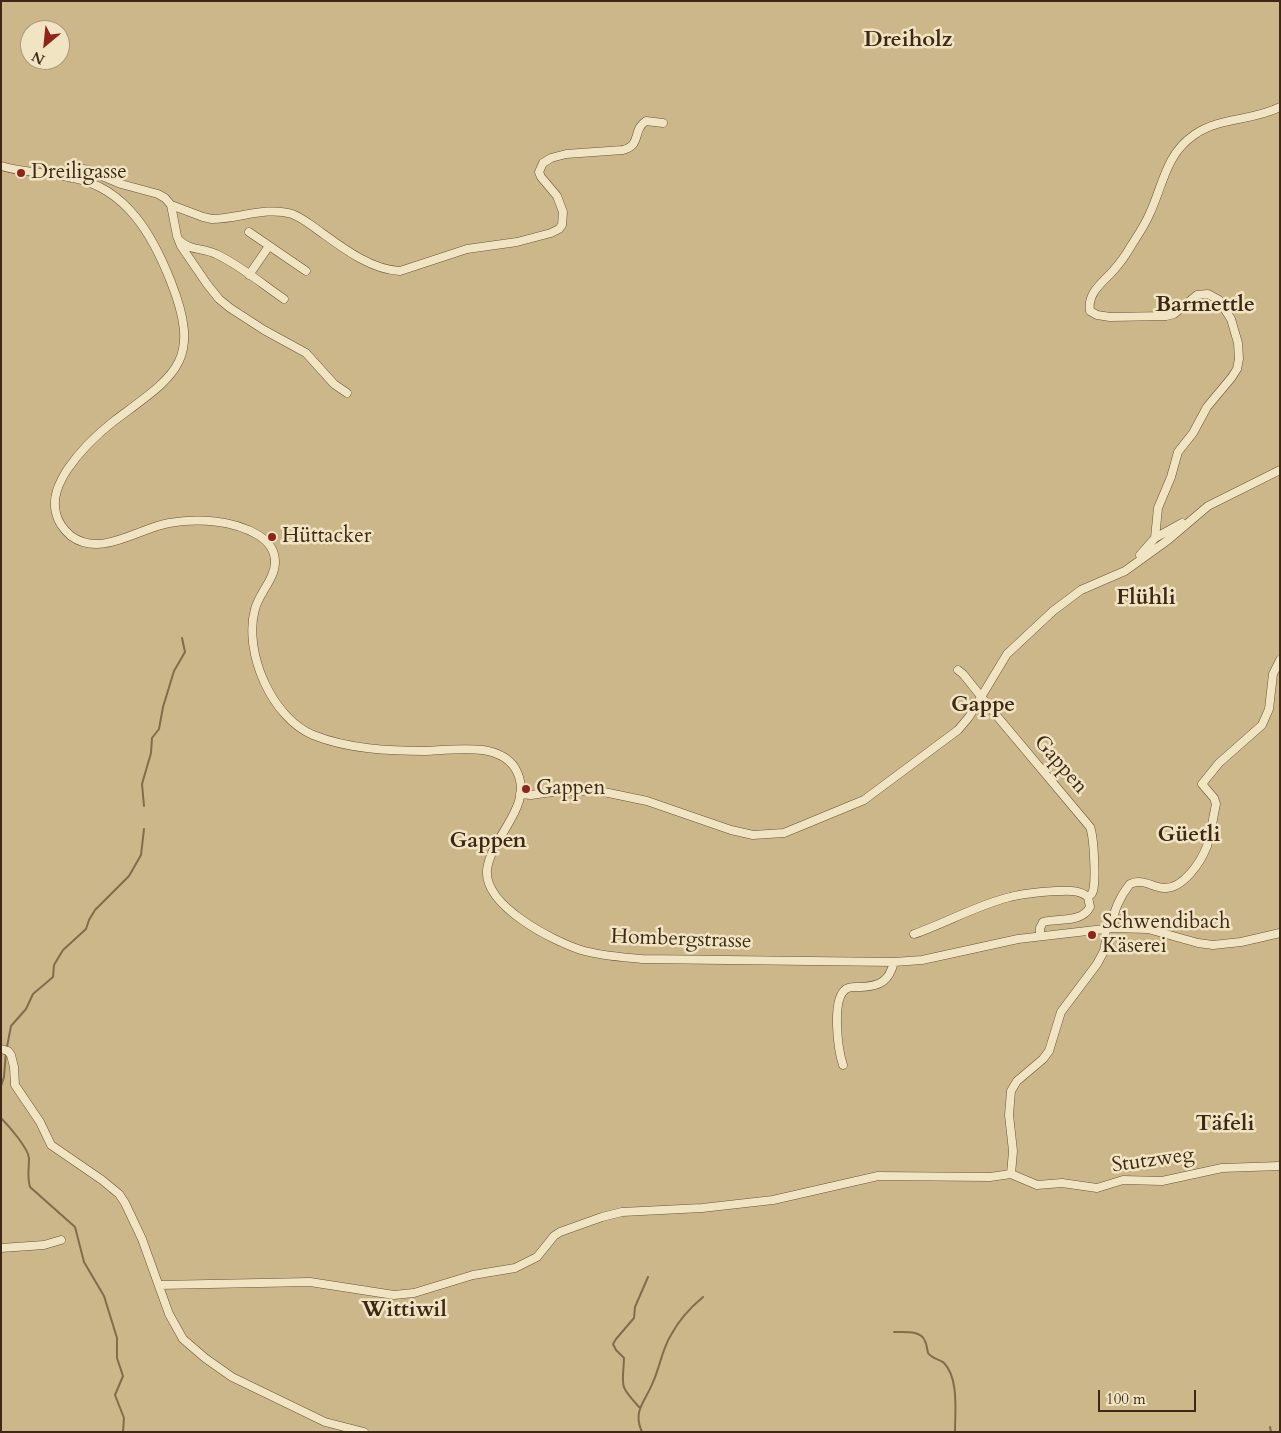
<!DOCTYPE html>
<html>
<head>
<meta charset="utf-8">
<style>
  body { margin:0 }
  #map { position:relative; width:1281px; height:1433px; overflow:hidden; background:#e9d5a2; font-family:Cardo,serif }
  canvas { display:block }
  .frame { position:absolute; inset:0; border:2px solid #3e2714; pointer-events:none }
  .north { position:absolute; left:20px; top:20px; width:50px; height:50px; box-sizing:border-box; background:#f1e4c3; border:1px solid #a9987d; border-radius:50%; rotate:208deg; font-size:14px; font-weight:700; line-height:20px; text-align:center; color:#3e2714 }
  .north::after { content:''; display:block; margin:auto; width:18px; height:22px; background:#8f2418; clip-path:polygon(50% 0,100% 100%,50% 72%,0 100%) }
  .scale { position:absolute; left:1098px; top:1390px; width:98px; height:22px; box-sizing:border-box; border:2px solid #3e2714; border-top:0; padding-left:6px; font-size:15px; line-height:18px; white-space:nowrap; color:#3e2714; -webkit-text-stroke:4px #f1e4c3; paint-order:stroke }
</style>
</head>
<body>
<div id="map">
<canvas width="1281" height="1433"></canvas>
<div class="frame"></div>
<div class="north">N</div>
<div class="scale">100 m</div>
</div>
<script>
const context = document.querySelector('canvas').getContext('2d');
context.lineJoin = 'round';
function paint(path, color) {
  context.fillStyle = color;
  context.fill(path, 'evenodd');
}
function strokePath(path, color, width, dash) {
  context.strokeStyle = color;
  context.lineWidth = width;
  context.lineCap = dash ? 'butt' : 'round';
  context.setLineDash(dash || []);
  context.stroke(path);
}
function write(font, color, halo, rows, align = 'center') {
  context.font = font + ' Cardo,serif';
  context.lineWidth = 5;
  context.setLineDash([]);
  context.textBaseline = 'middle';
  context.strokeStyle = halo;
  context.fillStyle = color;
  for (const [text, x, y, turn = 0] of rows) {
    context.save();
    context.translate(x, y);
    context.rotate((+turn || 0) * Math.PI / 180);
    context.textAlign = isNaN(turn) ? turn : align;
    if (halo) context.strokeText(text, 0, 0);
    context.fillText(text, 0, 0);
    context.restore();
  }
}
paint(new Path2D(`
  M1 1H1280V1432H1ZM30 30H60V60H30Z`), '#ccb78a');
strokePath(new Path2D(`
  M144 806 142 784 151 753 152 738 159 729 163 707 174 671 185 652 182 638
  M7 1047 11 1026 26 1009 33 994 53 977 54 965 63 950 86 929 89 920 95 910 129 876 141 855 144 829
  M1 1086 4 1077 6 1052
  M1 1118C9 1126 28 1148 29 1158 29 1169 27 1177 30 1187L75 1227 84 1262 104 1296 117 1338V1358L123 1376 115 1395 124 1418 123 1432
  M894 1332C904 1332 921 1330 925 1341 927 1345 927 1349 928 1353 932 1359 940 1359 944 1363 959 1378 955 1412 955 1432
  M639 1407C618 1384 623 1387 624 1358L616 1350 613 1344 616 1339 634 1318 635 1307 648 1277
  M1270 1427 1271 1432
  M642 1432C632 1410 646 1401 653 1382 660 1367 662 1349 671 1335 679 1320 691 1307 703 1297`), '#826c4c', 2);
const minor = new Path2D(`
  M1 166C25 173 50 173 74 178 127 189 153 236 171 282 203 363 174 376 114 421 96 435 80 451 67 470 59 483 52 497 56 513 58 522 64 530 71 536 101 558 139 528 169 523 198 518 233 520 258 535 268 541 275 550 275 562 275 579 259 593 255 609 243 652 272 718 313 735 348 749 389 751 426 751 445 750 464 748 483 750 495 752 508 757 515 768 537 805 491 835 487 870 484 906 553 941 581 950 601 956 621 957 642 959L894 962 922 960 1018 939 1113 928 1148 929 1198 943 1213 945 1241 942 1280 933
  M72 178 77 171 83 169 88 170 121 184 158 194 165 198 171 205 177 236 181 246 207 284 219 299 230 308 264 330 306 353 334 384 347 393
  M171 205 203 217 212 219C238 219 266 206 292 214 303 218 312 226 322 233 344 249 372 270 400 271L467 249 517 242 551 233 559 229 562 225 563 212 557 196 541 177 539 172 543 163 551 158 566 154 623 150C642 145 632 130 646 121L663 123
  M249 232 306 271
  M180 241C191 251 204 248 216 254 240 265 262 284 284 299
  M249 275 269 246
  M1155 538 1182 523
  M1140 555 1155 538 1158 508 1171 477 1178 452 1193 433 1207 407 1232 377 1237 369 1239 359 1238 343 1231 319 1219 300 1208 294 1197 295 1174 314 1166 316 1110 317 1097 315 1090 311C1087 293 1102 283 1113 271 1120 263 1126 255 1131 246 1138 235 1145 225 1150 213 1163 185 1166 154 1194 135 1219 117 1253 121 1280 107
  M958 670 963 674 996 715 1090 827C1094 837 1096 880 1093 891 1092 895 1091 894 1088 897
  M520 794 531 795 559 791H599L647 801 731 830 753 835 784 833 864 800 958 730 969 717 1007 654 1053 611 1081 590 1125 571 1168 540 1208 506 1280 470
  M1113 928C1111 914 1121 895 1130 884 1142 878 1152 887 1164 888 1183 889 1201 862 1207 846 1211 833 1213 818 1216 804L1214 798 1202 784 1219 763 1262 725 1269 709 1273 674 1280 660
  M914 934C946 923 977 905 1010 897 1025 893 1040 892 1056 891 1067 891 1079 889 1088 897L1090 907C1082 923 1058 918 1043 922L1040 928V936
  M1 1049 8 1051 11 1055 14 1067 15 1085 40 1122 51 1145 102 1180 119 1194 125 1203 142 1239 169 1314 183 1339 205 1358 232 1377 325 1422 364 1432
  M843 1065C838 1050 831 999 846 989 850 986 855 987 861 987 881 986 889 981 894 962
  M1011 1174 1013 1151 1009 1115 1011 1091 1017 1081 1043 1059 1049 1051 1061 1012 1097 964 1104 951 1106 940 1105 929
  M1 1248 44 1245 61 1240
  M159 1285 310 1282 394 1295 414 1293 473 1275 515 1268 537 1257 554 1236 560 1232 602 1217 622 1212 702 1208 773 1200 878 1176 990 1177 1011 1174 1037 1185 1062 1183 1097 1188 1123 1180 1162 1181 1222 1168 1280 1166`);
strokePath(minor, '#695238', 9);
strokePath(minor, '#f1e4c3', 8);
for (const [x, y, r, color] of [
  [21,173,5,"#8f2418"],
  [272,537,5,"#8f2418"],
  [526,789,5,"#8f2418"],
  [1092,935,5,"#8f2418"]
]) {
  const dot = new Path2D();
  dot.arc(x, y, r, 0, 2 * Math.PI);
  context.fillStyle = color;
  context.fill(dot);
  strokePath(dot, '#f1e4c3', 2);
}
write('21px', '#3e2714', '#f1e4c3', [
  ["Dreiligasse",31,173],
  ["Hüttacker",282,537],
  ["Gappen",536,789],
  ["Schwendibach",1102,923],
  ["Käserei",1102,947]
], 'left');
write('21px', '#3e2714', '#f1e4c3', [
  ["Gappen",1060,765,49],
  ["Hombergstrasse",681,940,2],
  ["Stutzweg",1153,1161,-8]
]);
write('bold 22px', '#3e2714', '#f1e4c3', [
  ["Dreiholz",908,41],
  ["Barmettle",1205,306],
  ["Flühli",1146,599],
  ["Gappe",983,706],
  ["Güetli",1189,836],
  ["Gappen",488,842],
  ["Täfeli",1225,1125],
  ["Wittiwil",404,1311]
]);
</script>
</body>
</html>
